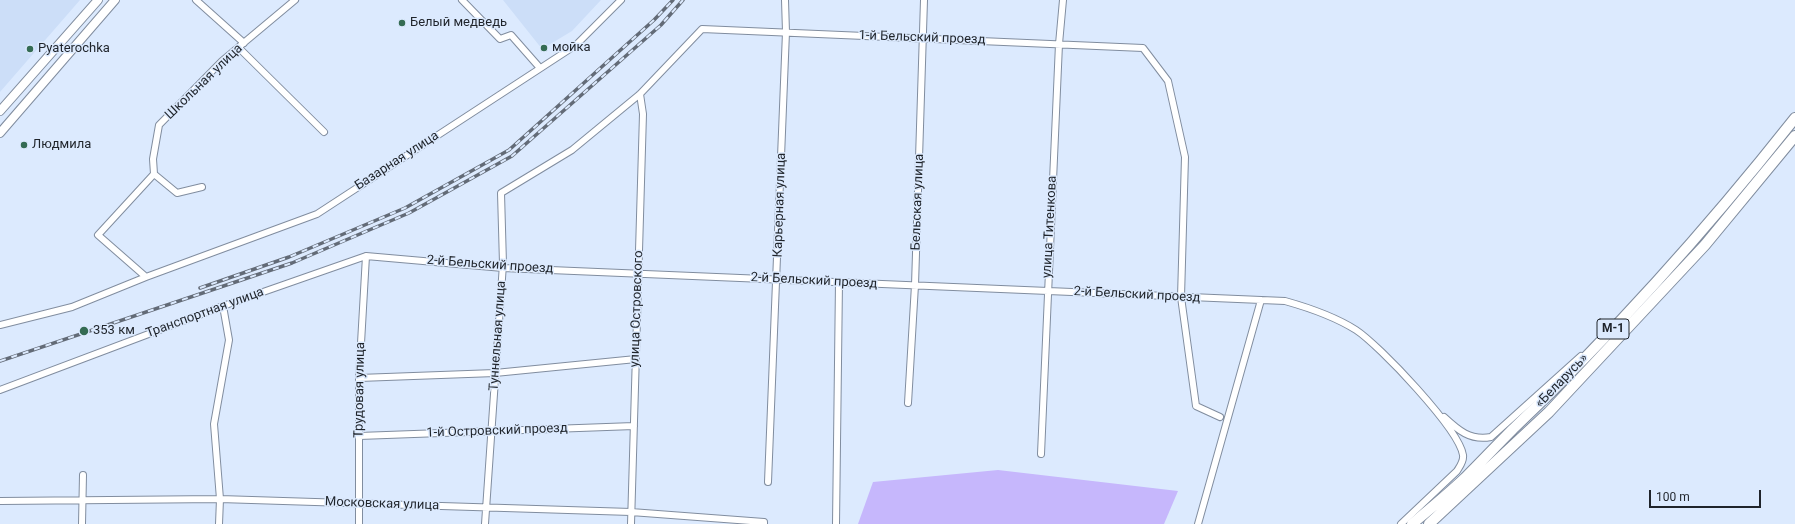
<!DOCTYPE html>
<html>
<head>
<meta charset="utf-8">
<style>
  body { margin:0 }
  #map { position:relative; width:1795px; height:524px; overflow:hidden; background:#dceafe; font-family:Roboto,sans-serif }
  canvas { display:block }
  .scale { position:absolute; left:1649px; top:490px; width:112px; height:18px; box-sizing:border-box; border:2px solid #1f242b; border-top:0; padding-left:5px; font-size:12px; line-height:14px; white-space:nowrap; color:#1f242b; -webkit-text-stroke:3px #dceafe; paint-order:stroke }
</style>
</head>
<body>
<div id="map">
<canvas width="1795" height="524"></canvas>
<div class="scale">100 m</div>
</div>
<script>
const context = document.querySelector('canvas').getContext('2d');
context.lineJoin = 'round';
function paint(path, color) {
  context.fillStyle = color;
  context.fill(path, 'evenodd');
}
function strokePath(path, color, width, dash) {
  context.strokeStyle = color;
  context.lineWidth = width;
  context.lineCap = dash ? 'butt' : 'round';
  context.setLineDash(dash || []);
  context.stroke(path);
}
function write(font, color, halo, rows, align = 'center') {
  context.font = font + ' Roboto,sans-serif';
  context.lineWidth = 3;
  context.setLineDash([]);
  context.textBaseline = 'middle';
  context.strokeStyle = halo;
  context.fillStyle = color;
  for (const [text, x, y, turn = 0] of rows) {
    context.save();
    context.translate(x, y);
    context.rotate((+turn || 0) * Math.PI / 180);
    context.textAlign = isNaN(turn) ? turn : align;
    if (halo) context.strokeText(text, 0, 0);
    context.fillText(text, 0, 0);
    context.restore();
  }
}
paint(new Path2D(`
  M0 0H80L0 92Z
  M503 0H601L572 31 542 49Z`), '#ccdef8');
paint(new Path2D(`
  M998 470 1178 491 1164 524H858L873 482Z`), '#c6b7fc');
const minor = new Path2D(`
  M196 0 244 43
  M295 0 222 61 159 125 153 159 154 174 98 235 146 277 317 214 576 45 621 0
  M462 0 500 39 511 35 540 68
  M239 48 324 132
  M154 174 177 193 202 187
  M0 325 72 307 146 277
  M359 378 495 373 636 359
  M0 390 223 306 366 256 503 268 1285 301C1310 308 1334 316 1356 330 1379 345 1459 429 1463 455 1464 461 1460 466 1457 471L1401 524
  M908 403 915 285 924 0
  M1444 417C1458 430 1470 441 1491 437L1581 356
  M359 436 634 426
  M1041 454 1059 44 1063 0
  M768 482 786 32 785 0
  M0 501 220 499 631 512 764 522V524
  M82 524 83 475
  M219 524 220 499 214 424 229 340 223 306
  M359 524V378L366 256
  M485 524 503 264 501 193 572 150 640 94 702 29 1143 48 1168 81 1185 157 1181 297 1196 406 1220 417
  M631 524 643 114 640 94
  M836 524 839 282
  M1198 524 1261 300`);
const secondary = new Path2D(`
  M0 111 98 0
  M0 133 115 0`);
const trunk = new Path2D(`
  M1412 524C1430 509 1448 494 1465 478 1481 462 1497 445 1513 429 1615 332 1708 228 1795 118
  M1429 524 1549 412 1705 245 1795 136`);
strokePath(minor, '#818d9f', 8);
strokePath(secondary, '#818d9f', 10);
strokePath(trunk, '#818d9f', 12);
strokePath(minor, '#fff', 6);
strokePath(secondary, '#fff', 8);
strokePath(trunk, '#fff', 10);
const rail = new Path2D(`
  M200 288 289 257 405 208 509 150 654 20 673 0
  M0 361 292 263 409 213 512 156 661 25 683 0`);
strokePath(rail, '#636b77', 3.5);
strokePath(rail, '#dceafe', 2, [6]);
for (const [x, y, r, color] of [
  [402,23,4,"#346b53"],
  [544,48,4,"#346b53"],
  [30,49,4,"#346b53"],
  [24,145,4,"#346b53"],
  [84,331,5,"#346b53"]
]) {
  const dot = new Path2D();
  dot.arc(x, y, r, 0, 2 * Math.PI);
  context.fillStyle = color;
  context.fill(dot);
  strokePath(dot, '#dceafe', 1.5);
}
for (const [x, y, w] of [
  [1613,329,32]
]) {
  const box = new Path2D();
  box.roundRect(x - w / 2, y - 10, w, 20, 3);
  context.fillStyle = '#dceafe';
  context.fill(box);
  strokePath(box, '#1f242b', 1);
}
write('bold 12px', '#1f242b', null, [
  ["М-1",1613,329]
]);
write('13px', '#1f242b', '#dceafe', [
  ["Белый медведь",410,23],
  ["мойка",552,48],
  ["Pyaterochka",38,49],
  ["Людмила",32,145],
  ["353 км",93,331]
], 'left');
write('13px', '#1f242b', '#dceafe', [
  ["1-й Бельский проезд",922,38,2],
  ["Школьная улица",204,82,-44],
  ["Базарная улица",397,161,-33],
  ["Бельская улица",918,202,-88],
  ["Карьерная улица",780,205,-88],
  ["улица Титенкова",1050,227,-87],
  ["2-й Бельский проезд",490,265,4],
  ["2-й Бельский проезд",814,281,3],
  ["2-й Бельский проезд",1137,295,3],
  ["улица Островского",637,309,-88],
  ["Транспортная улица",205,313,-20],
  ["Туннельная улица",498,336,-86],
  ["«Беларусь»",1562,381,-46],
  ["Трудовая улица",360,390,-89],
  ["1-й Островский проезд",497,431,-2],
  ["Московская улица",382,504,2]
]);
</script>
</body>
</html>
